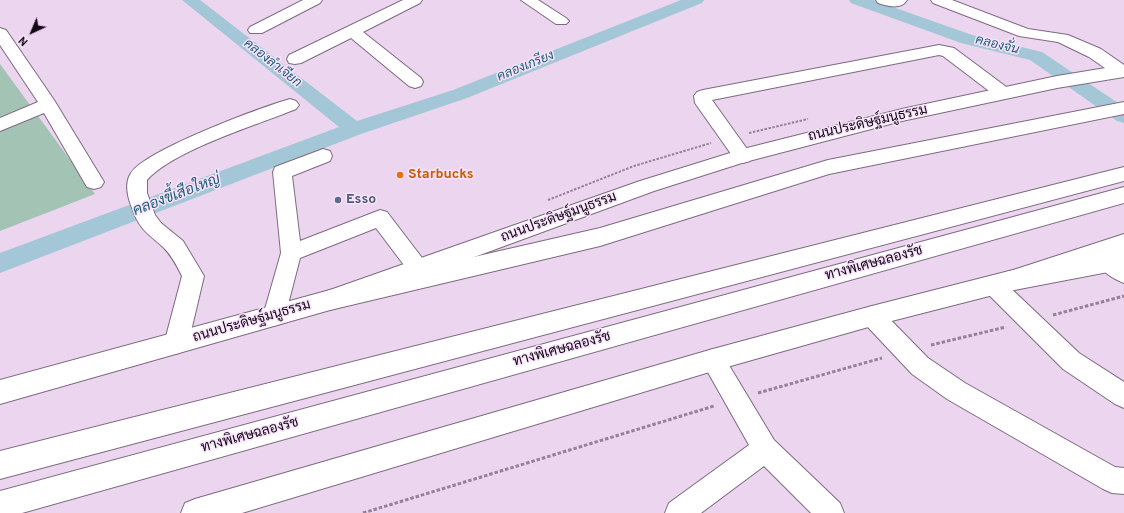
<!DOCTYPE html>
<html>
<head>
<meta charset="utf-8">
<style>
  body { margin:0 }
  #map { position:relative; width:1124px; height:513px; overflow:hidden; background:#ecd5ef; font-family:Overpass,sans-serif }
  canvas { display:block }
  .north { position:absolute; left:12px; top:12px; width:40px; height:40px; -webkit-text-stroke:3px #f9e3fc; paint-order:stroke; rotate:224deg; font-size:11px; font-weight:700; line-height:16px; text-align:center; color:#110a12 }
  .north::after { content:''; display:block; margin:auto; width:14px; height:18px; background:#110a12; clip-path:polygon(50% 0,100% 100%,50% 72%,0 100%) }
</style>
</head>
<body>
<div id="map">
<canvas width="1124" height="513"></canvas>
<div class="north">N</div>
</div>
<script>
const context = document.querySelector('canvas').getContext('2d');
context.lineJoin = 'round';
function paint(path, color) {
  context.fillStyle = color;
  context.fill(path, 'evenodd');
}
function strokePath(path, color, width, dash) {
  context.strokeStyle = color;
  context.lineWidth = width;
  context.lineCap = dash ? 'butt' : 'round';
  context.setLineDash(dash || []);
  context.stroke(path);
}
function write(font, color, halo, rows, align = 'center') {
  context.font = font + ' Overpass,Sarabun,sans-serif';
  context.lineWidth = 3;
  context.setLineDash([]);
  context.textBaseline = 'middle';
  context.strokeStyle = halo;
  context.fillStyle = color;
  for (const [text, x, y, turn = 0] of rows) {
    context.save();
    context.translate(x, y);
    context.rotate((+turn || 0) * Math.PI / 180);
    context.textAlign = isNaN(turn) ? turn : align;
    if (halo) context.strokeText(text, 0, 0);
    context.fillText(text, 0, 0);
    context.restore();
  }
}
paint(new Path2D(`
  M0 64 95 194 0 231Z`), '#a3c3b4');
paint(new Path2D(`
  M182 0H200L357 121 453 90 681 0H704L702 3 467 98 361 134 0 273V253L339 127Z
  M849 0H873L972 35 1042 52 1124 107V123L1117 121 1030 60 961 43 851 3Z`), '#a3c7d7');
const minor = new Path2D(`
  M303 0H322L320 3 262 33H250L248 30 250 27Z
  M403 0H422L420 3 363 32 421 78 423 82 421 86 415 88 409 86 351 38 301 63 295 64 289 63 287 59 289 55Z
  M521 0H538L566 18 569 21 566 24H556Z
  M876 0H907C901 10 887 6 878 3Z
  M931 0H952L1028 29 1068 35 1101 49 1124 65V76L1115 75 1089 57 1058 42 1019 36 933 3Z
  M0 28 6 30 54 100 104 182 101 187 94 189 87 187 44 113 0 131V118L38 102 0 45Z
  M939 45 954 48 1009 89 1012 93 1009 97 1003 99 997 97 943 56 939 55 712 100 752 156 750 161 743 163 736 161 695 103 694 96 697 92 703 90Z
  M290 99 296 101 299 105 296 109C257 125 174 150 147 180V193L155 215 161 223 183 241 204 276 188 344 184 351 176 354 168 351 164 344 182 276C177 266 172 256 164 248 148 233 140 231 132 208 128 198 124 183 131 173 146 150 259 108 290 99Z
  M323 149 330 151 332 156 330 161 292 176 300 241 380 210 387 212 429 267 426 273 418 276 410 273 376 228 300 258 285 316 282 323 274 326 266 323 263 316 281 253 273 172 275 167Z
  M1109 254 1124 262V283C1114 279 1103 273 1098 263L1102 257Z
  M993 276 1001 279 1079 353 1124 382V408L1115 404 1063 369 985 291 982 285 985 279Z
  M872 306 880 309 928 358 965 383 1115 467 1124 468V494L1112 493 1103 489 947 399 912 374 864 323 861 316 864 309Z
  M713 349 721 352 774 440 840 503 844 513H811L764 466 701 513H665L669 503 749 445 701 360 705 352Z`);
const major = new Path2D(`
  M1124 65V77L1057 88 902 121 745 162 654 191 330 310 0 404V380L330 290 640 181 743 149 902 109 1057 76Z
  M1124 251V269L1009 291 872 326 713 371 242 513H181L185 503 195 499 713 349 872 306 1009 271Z`);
const highway = new Path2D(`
  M1124 102V114L829 174 600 246 330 310 322 307 318 300 322 293 330 290 600 228 828 160Z
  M1124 167V181L0 479V451Z
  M1124 187V203L22 513H0V491Z
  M1124 234V252L1009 291 1001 288 998 281 1001 274Z`);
strokePath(minor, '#7e6a81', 2);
strokePath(major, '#7e6a81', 2);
strokePath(highway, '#7e6a81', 2);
strokePath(new Path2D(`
  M749 133 808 119
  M548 200 634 166 711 143`), '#948396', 2, [2.5, 1.5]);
strokePath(new Path2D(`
  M1053 315 1124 296
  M931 345 1006 327
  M758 393 882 358
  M363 513 714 406`), '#948396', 3, [3.5, 2]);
paint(minor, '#fff');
paint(major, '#fff');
paint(highway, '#fff');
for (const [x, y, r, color] of [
  [400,175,4,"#e8710a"],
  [338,200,4,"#5c6f8a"]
]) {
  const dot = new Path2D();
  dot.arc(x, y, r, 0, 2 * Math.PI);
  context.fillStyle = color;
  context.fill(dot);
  strokePath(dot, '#f9e3fc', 1.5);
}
write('italic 13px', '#1f6077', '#f9e3fc', [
  ["คลองจั่น",997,46,14],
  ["คลองลำเจียก",272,64,38],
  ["คลองเกรียง",526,67,-22]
]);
write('14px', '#110a12', '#f9e3fc', [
  ["ถนนประดิษฐ์มนูธรรม",868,124,-13],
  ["ถนนประดิษฐ์มนูธรรม",559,218,-20],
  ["ทางพิเศษฉลองรัช",874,264,-15],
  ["ถนนประดิษฐ์มนูธรรม",252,322,-16],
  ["ทางพิเศษฉลองรัช",562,350,-15],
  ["ทางพิเศษฉลองรัช",250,436,-15]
]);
write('bold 14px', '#c56008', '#f9e3fc', [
  ["Starbucks",408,175]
], 'left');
write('bold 14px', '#4e5e75', '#f9e3fc', [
  ["Esso",346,200]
], 'left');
write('italic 15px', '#1f6077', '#f9e3fc', [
  ["คลองขี้เสือใหญ่",177,196,-21]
]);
</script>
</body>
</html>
